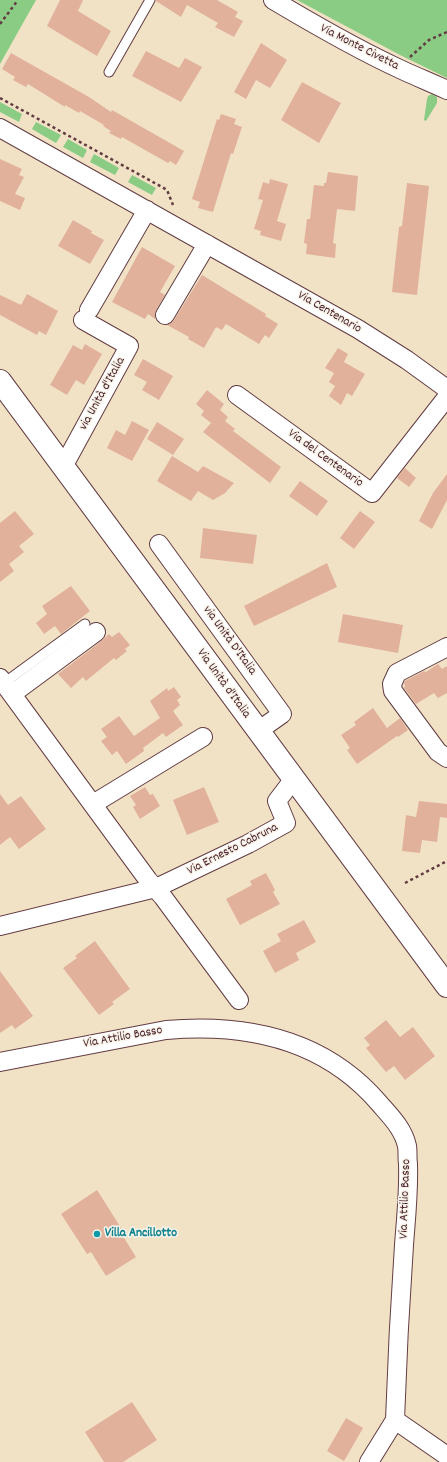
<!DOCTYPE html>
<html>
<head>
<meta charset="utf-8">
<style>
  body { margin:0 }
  canvas { display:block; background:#f1e2c6 }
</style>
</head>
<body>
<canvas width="447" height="1462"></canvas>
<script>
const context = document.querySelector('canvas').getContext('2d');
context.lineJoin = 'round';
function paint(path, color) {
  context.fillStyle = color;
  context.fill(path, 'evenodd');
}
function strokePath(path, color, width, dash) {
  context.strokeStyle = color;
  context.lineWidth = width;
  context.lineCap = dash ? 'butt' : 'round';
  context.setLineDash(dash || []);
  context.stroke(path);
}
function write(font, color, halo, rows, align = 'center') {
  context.font = font + ' Dekko,sans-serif';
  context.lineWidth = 3;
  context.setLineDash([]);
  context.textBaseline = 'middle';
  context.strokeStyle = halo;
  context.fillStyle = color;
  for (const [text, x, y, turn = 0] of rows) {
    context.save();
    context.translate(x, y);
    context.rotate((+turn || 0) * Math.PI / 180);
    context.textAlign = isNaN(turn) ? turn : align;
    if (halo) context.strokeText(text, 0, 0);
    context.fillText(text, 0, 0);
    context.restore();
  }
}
paint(new Path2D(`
  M0 0H36L0 64Z
  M297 0H447V78L400 55Z
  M432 94 437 97V103L426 121 424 120 427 99 428 96Z
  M0 102 22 114 19 122 0 112Z
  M36 122 61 135 56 143 32 129Z
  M68 139 87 150 83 158 63 147Z
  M94 154 119 168 115 175 90 162Z
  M132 175 156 188 152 195 128 182Z`), '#8acc84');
paint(new Path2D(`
  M60 0H83L78 11 111 31 97 56 47 26Z
  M156 0H217L238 12 235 17 243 21 234 37 215 27 218 23 187 5 181 17 156 1Z
  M261 43 287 60 270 88 256 80 246 99 234 92Z
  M146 51 179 68 185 58 202 67 181 102 132 76Z
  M11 53 89 97 111 112 112 110 184 151 176 165 170 161 168 163 122 137 121 139 109 133 111 131 103 126 104 125 80 111 79 113 65 105V107L28 84 26 87 13 80 15 77 2 69Z
  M302 82 341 103 319 143 281 120Z
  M221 114 236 119 234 124 242 127 233 154 231 153 213 212 198 208 200 202 192 199 217 119 219 120Z
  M0 159 22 169 19 175 24 177 15 194 25 198 20 210 0 201Z
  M328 172 358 176 355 211 337 209 333 243 336 244 335 258 306 254 307 244 304 243 307 219H310L314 185 324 186V183H326Z
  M270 179 288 184 277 221 286 224 281 241 260 235 261 231 254 229 263 200 258 199 263 182 269 184Z
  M407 183 429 186 417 295 392 292 399 227 402 226Z
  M73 220 92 231 91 233 104 240 90 264 58 246Z
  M142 247 175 266 160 292 165 295 156 310 155 319 148 314 145 319 112 302Z
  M202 275 266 314 265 316 278 324 269 338 265 335 259 344 226 324 222 330 216 327 204 348 188 339 189 337 167 325 174 320Z
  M27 294 58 311 46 335 39 331 37 335 0 315V295L21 305Z
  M85 344 102 354 84 385 76 380 67 395 50 385 73 345 82 350Z
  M338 348 348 354 344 362 365 374 352 396 347 393 341 405 329 396 335 386 329 382 334 373 325 368Z
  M143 359 173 376 159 400 142 390 147 382 134 375Z
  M207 390 224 404 220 410 228 417 225 421 235 429 233 431 281 467 270 483 203 432 211 423 201 415 204 411 196 404Z
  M132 421 149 430 132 461 107 448 116 430 125 435Z
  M157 422 184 439 173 455 147 439Z
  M172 456 198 472 203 466 234 483 225 493 213 500 198 491 191 501 157 481Z
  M405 468 416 478 409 487 397 478Z
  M447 474V500L432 529 419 521 433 493Z
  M300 481 328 501 317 516 289 496Z
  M15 511 34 534 19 546 24 552 9 564 14 571 0 582V523Z
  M360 511 375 522 354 549 340 538Z
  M203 528 257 535 253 564 200 558Z
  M327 563 337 587 254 626 244 606Z
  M71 586 90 611 61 634 55 626 44 634 36 623 47 614 42 606Z
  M343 614 403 625 398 653 338 642Z
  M119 632 130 645 125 649 127 651 116 660 114 658 86 681 83 677 71 688 58 674 95 646 109 634 112 637Z
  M438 664 442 669 447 666V693L438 698 434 693 416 704 404 688 405 686 404 683 405 681 424 671 426 672Z
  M174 687 181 697 177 700 180 705 173 711 183 725 166 737 163 733 143 748 144 751 126 764 117 751 112 755 101 741 107 737 101 729 119 716 134 736 160 718 150 701 167 688 168 691Z
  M373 708 387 728 400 718 408 730 398 737 397 736 357 764 347 750 350 748 341 735 356 725 354 722Z
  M145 787 150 795 153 794 160 806 140 819 133 807 136 805 130 796Z
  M204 787 219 822 187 835 173 800Z
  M0 794 8 805 21 796 46 829 19 849 10 837 0 845Z
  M419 801 447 804V818L440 817 437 842 422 840 420 853 402 851 406 815 416 817Z
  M266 873 275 890 273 892 280 904 240 925 226 899 252 885 250 881Z
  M304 920 316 942 296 953 299 960 275 973 263 951 281 941 277 934Z
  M95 941 130 989 112 1002 114 1004 99 1015 63 968 77 958 75 956Z
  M0 971 33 1016 15 1029 12 1025 0 1033Z
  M386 1020 400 1037 413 1027 435 1056 405 1080 394 1066 386 1072 366 1048 370 1045 364 1038Z
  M97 1190 123 1231 121 1233 136 1257 106 1276 91 1252 87 1254 61 1214Z
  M132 1402 157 1440 123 1462H104L85 1432Z
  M346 1418 363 1428 344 1461 327 1451Z`), '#e1b19c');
const service = new Path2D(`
  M109 72 150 0
  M4 683 85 624`);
const minor = new Path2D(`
  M273 0C315 25 358 50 402 70 417 77 432 83 447 90
  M0 128 358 329 407 360 447 389
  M89 310 147 210
  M165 315 207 244
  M237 395 372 493 447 397
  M63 467 129 346 83 320
  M159 544 282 714 258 731
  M447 647 397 673 392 684 393 691 438 752 447 758
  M0 678 148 880 163 897 239 1000
  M12 694 96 632
  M93 804 203 737
  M0 926 156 888 248 844 286 823 277 801 293 780
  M0 1062 166 1030C247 1023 324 1039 379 1103 390 1116 403 1128 407 1146 408 1151 407 1158 408 1164 409 1191 406 1218 404 1245 400 1303 397 1361 395 1420L447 1456
  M369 1462 395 1420`);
const tertiary = new Path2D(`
  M0 381 447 986`);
strokePath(service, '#633c42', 11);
strokePath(minor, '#633c42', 20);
strokePath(tertiary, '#633c42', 24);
strokePath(new Path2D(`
  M0 24 18 0
  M410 57 429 40 447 32
  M0 98 162 187 167 190 173 205
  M405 883 447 861`), '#633c42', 2.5, [3, 3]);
strokePath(service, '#fff', 9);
strokePath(minor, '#fff', 18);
strokePath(tertiary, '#fff', 22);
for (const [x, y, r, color] of [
  [97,1234,4,"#0f9aa8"]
]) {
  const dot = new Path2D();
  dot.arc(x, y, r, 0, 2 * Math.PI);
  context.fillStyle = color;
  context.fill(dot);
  strokePath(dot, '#f7f3e8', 1.5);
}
write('13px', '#4a1f2b', '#f7f3e8', [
  ["Via Monte Civetta",359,48,27],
  ["Via Centenario",329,313,30],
  ["via Unità d'Italia",103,394,-61],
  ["Via del Centenario",325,459,36],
  ["via Unità D'Italia",229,641,54],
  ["Via Unità d'Italia",223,684,54],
  ["Via Ernesto Cabruna",233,850,-27],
  ["Via Attilio Basso",123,1038,-10],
  ["Via Attilio Basso",406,1199,-88]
]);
write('bold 13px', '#0d838f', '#f7f3e8', [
  ["Villa Ancillotto",105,1234]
], 'left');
</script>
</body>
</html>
